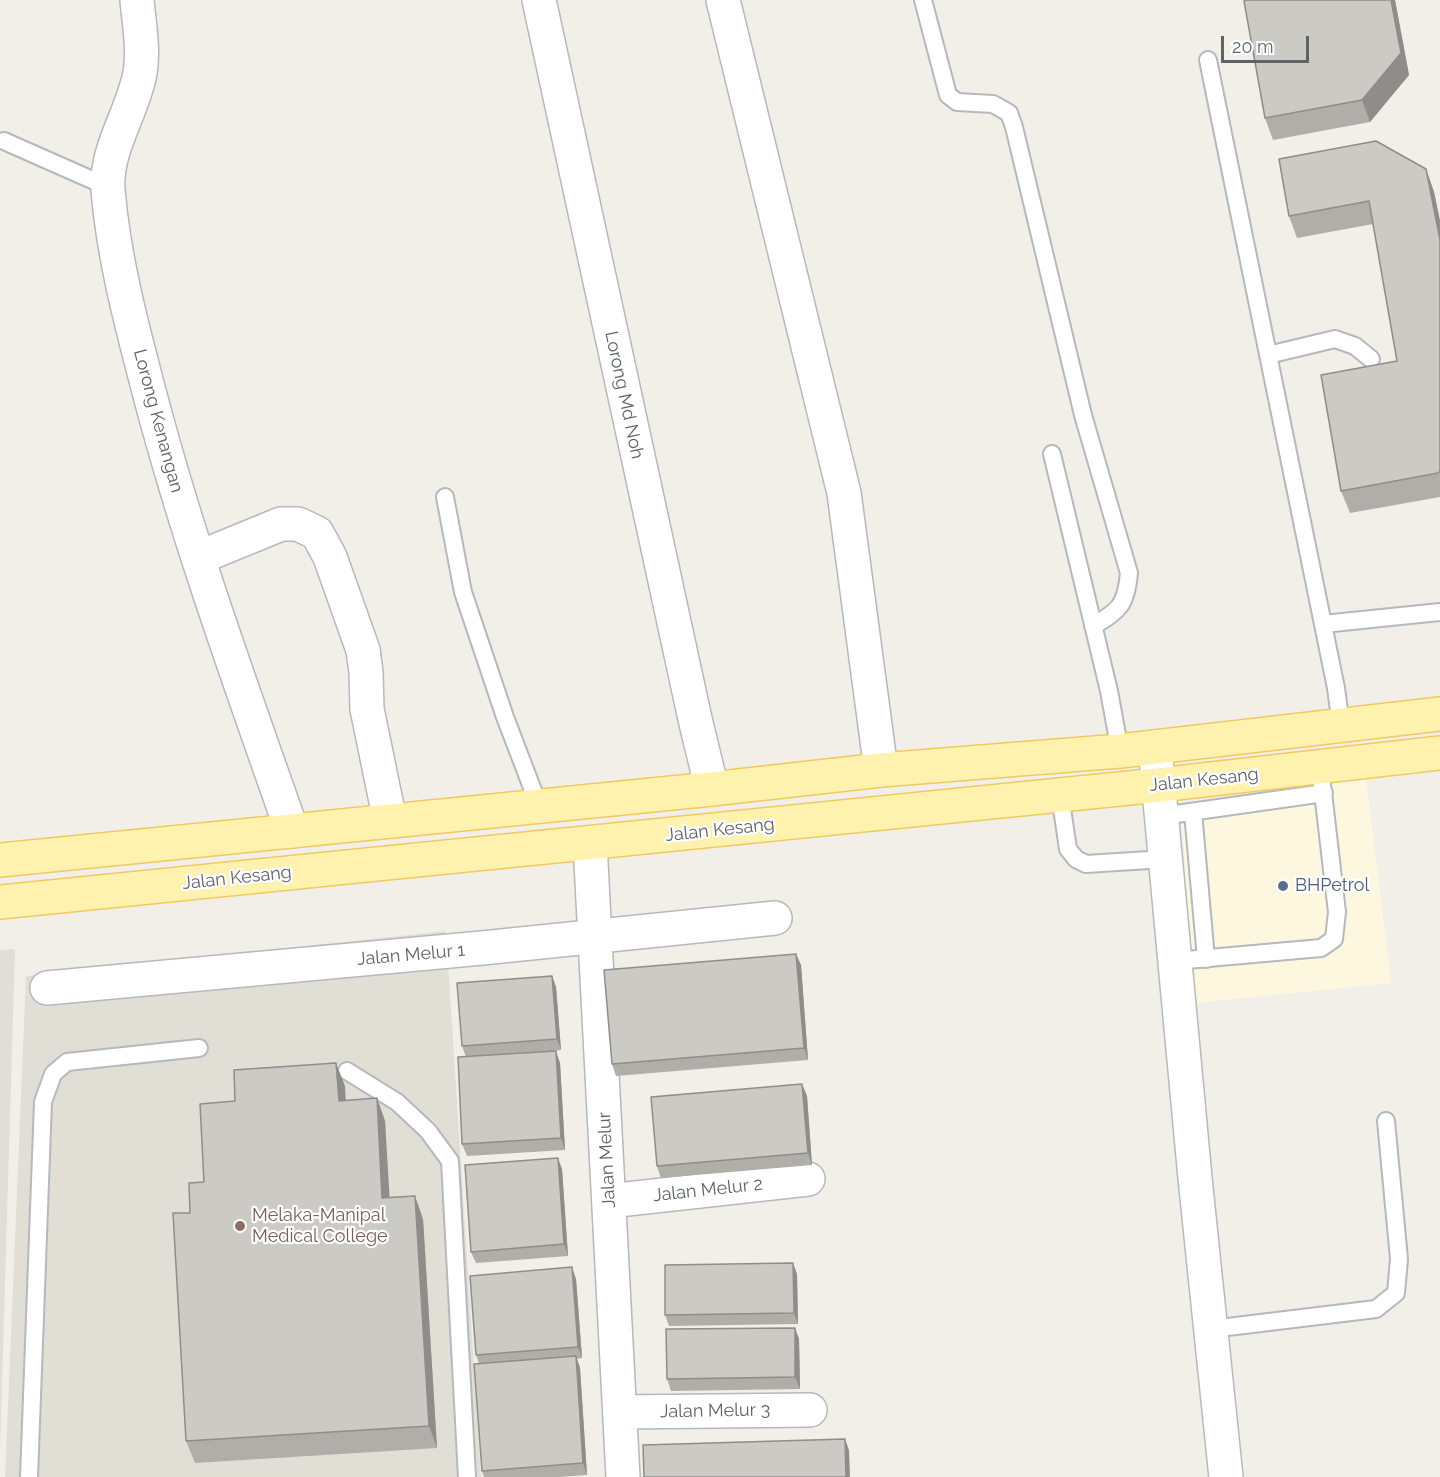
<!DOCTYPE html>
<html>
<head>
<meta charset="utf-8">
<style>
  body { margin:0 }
  #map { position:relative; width:1440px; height:1477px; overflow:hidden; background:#f1efe8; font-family:Raleway,sans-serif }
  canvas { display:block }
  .scale { position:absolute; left:1221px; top:36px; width:88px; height:27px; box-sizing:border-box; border:3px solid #5f6368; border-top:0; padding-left:8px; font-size:18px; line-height:21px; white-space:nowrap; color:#5f6368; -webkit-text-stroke:4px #fff; paint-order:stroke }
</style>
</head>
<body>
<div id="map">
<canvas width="1440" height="1477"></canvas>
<div class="scale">20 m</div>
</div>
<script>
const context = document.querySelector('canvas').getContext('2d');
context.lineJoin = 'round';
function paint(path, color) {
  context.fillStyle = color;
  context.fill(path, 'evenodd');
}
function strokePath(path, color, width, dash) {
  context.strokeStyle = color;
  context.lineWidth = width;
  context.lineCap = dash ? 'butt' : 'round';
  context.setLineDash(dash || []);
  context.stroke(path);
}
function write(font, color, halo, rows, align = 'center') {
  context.font = font + ' Raleway,sans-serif';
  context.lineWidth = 4.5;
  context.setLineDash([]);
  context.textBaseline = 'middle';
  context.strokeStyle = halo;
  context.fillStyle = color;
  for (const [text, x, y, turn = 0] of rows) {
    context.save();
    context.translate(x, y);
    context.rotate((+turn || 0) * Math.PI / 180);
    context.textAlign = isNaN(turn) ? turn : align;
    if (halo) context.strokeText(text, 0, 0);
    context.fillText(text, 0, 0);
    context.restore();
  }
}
paint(new Path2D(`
  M1366 779 1391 983 1195 1003 1180 803Z`), '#fef7e0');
paint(new Path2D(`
  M446 931 481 1477H5L26 976Z
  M15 949 0 1451V950Z`), '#e1ded6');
const lane = new Path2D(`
  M923 0 948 95 957 102 993 104 1009 113 1014 127 1083 415 1129 573C1126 605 1120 610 1093 626
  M1208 60 1336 688 1341 726
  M4 141 108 187
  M1268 355 1335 339 1355 346 1371 359
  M1052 454 1109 691 1120 751
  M445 497 463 592 505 717 539 806
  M1323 624 1440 612
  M1060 795 1068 849 1076 859 1086 864 1165 859
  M1193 812 1206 959
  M1162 816 1324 793
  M1175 961 1321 948 1334 939 1337 912 1320 767
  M347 1071 397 1102 428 1131 450 1161 467 1477
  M1211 1329 1376 1309 1396 1293 1399 1259 1386 1121
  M29 1477 43 1102 53 1074 67 1062 199 1048`);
const street = new Path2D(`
  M137 0C139 23 144 49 140 73 133 112 105 149 108 190 114 262 133 330 151 399 190 546 242 688 292 831
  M539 0 695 719 712 789
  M723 0 844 493 881 770
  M198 558 281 524H298L317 533 330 557 363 650 366 672 367 709 390 821
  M590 843 623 1477
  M47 988 482 948 775 918
  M609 1201 808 1179
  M620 1412 810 1410`);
const secondary = new Path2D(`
  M1155 747 1195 1178 1226 1477`);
const primary = new Path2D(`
  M0 860 712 789 881 770 1120 751 1440 714
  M0 902 1159 785 1440 753`);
strokePath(lane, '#b5b8bc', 20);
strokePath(street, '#b5b8bc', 36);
strokePath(secondary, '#b6babf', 36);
strokePath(primary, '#f2c960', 36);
strokePath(lane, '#fff', 16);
strokePath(street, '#fff', 33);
strokePath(secondary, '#fff', 33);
strokePath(primary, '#fff2af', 33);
paint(new Path2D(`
  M1247 0H1395L1409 75 1370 122 1273 140 1265 118Z
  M1426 169 1434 192 1440 221V497L1350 513 1341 491 1397 361 1373 224 1297 238 1289 216Z
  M796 954 801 965 808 1060 616 1076 612 1064Z
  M552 976 556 987 561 1050 545 1052 560 1063 565 1150 467 1156 462 1144 466 1057 462 1046Z
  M802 1084 807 1096 812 1165 661 1178 657 1166Z
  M345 1086V1100L377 1098 385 1121 389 1198 423 1219 437 1448 195 1463 186 1441 190 1213 204 1182 235 1101Z
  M562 1169 568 1256 476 1263 471 1252Z
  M797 1274 798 1324 669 1326 665 1315Z
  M576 1279 582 1358 577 1359 580 1368 587 1475 559 1477H484L482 1471 479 1363 476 1355Z
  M795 1328 799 1339 800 1389 671 1391 667 1379Z`), '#afaea9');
paint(new Path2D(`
  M1391 0H1395L1409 75 1370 122 1362 100Z
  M1426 169 1434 192 1440 221V240Z
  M796 954 801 965 808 1060 804 1048Z
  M552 976 556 987 561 1050 557 1039Z
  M556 1051 560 1063 565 1150 561 1138Z
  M336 1063 345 1086 347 1123 339 1101Z
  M802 1084 807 1096 812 1165 808 1153Z
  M377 1098 385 1121 391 1221 382 1198Z
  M558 1158 562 1169 568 1256 564 1244Z
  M415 1196 423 1219 437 1448 429 1426Z
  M793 1263 797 1274 798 1324 794 1313Z
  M572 1267 576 1279 582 1358 578 1347Z
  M795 1328 799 1339 800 1389 795 1377Z
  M576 1356 580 1368 587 1475 583 1463Z
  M845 1439 849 1450 850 1477H846Z`), '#8f8d8a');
const building = new Path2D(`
  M1247 0H1391L1401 53 1362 100 1265 118 1244 1Z
  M1376 141 1426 169 1440 240V471L1438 473 1341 491 1321 375 1397 361 1369 201 1289 216 1279 159Z
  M796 954 804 1048 612 1064 604 970Z
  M552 976 557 1039 462 1046 457 983Z
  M556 1051 561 1138 462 1144 458 1057Z
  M336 1063 339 1101 377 1098 382 1198 415 1196 429 1426 186 1441 173 1213H190L189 1183 204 1182 200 1104 235 1101 234 1070Z
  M802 1084 808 1153 657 1166 651 1097Z
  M558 1158 564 1244 471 1252 465 1165Z
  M793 1263 794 1313 665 1315V1265Z
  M572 1267 578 1347 476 1355 470 1276Z
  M795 1328V1377L667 1379 666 1329Z
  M576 1356 583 1463 482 1471 474 1364Z
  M845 1439 846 1477H644L643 1445Z`);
paint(building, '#cccac5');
strokePath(building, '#8f8d8a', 1.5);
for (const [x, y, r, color] of [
  [1283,886,6,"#5c6f8a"],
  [240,1226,6,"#8d6e63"]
]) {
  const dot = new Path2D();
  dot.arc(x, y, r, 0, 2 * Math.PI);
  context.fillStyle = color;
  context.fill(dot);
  strokePath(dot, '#fff', 2);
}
write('18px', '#5f6368', '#fff', [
  ["Lorong Md Noh",624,395,78],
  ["Lorong Kenangan",158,421,75],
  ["Jalan Kesang",1204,780,-6],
  ["Jalan Kesang",720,830,-6],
  ["Jalan Kesang",237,878,-6],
  ["Jalan Melur 1",411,955,-5],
  ["Jalan Melur",607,1160,-93],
  ["Jalan Melur 2",708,1190,-6],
  ["Jalan Melur 3",715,1411,-1]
]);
write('18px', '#4e5e75', '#fff', [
  ["BHPetrol",1295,886]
], 'left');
write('18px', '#785e54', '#fff', [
  ["Melaka-Manipal",252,1216],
  ["Medical College",252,1237]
], 'left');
</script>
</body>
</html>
